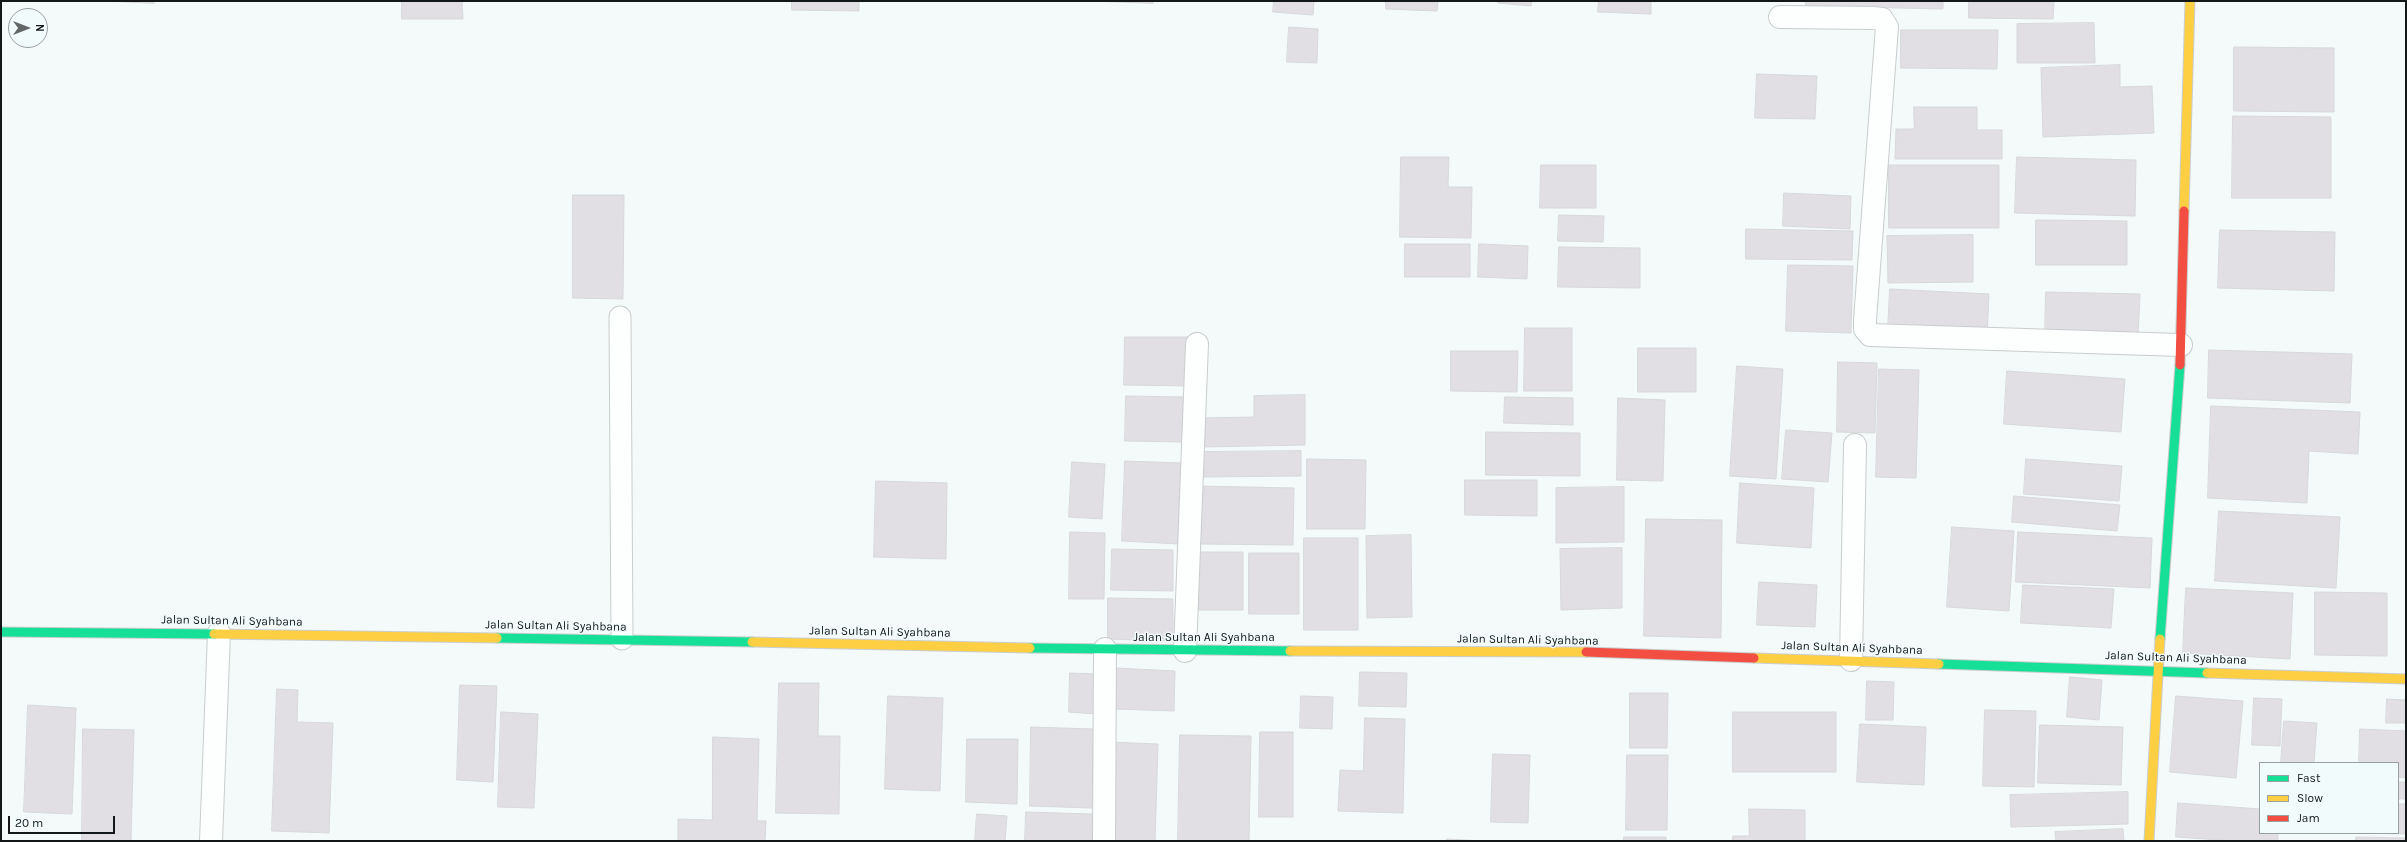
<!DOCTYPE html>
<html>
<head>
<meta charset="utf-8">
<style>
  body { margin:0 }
  #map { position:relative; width:2407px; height:842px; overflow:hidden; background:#f4f9f9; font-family:Karla,sans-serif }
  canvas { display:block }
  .frame { position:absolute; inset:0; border:2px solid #131717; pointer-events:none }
  .legend { position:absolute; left:2259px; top:762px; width:140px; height:72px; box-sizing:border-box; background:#f1fbfc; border:1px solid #98a0a0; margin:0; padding:5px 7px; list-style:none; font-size:12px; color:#131717 }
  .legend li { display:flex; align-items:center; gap:8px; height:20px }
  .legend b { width:20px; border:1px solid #98a0a0 }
  .north { position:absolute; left:8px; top:8px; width:40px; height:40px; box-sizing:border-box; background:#f1fbfc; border:1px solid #98a0a0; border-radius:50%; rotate:90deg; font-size:11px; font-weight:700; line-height:16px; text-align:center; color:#131717 }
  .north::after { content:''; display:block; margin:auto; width:14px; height:18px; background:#626666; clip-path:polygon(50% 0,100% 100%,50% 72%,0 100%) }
  .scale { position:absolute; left:8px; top:816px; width:107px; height:18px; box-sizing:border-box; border:2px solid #131717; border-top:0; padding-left:5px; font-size:12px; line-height:14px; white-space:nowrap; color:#131717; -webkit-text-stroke:3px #f1fbfc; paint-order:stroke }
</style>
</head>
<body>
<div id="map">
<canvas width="2407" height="842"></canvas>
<div class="frame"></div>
<ul class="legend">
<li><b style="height:5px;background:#16e098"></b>Fast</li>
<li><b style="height:5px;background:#ffcf43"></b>Slow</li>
<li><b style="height:5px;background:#f24e42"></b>Jam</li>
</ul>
<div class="north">N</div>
<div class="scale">20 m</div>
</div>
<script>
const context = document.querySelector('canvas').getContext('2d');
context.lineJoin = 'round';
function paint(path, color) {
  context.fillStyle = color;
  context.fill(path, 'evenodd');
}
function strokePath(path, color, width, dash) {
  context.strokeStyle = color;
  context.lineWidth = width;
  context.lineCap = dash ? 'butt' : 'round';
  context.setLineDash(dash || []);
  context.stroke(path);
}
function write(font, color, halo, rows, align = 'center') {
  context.font = font + ' Karla,sans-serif';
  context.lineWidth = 3;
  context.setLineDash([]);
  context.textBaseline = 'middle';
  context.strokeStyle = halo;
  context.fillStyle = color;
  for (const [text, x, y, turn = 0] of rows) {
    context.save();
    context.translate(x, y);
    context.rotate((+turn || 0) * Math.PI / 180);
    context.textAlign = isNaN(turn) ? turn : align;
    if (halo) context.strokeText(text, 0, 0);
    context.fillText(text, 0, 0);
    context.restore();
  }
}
const building = new Path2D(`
  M107 1H154V3Z
  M402 1H462L463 19H402Z
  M792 1H859V11L792 10Z
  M1094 1H1153V3Z
  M1274 1H1314L1313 15 1273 12Z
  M1386 1H1438L1437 11 1386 9Z
  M1498 1H1532L1531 6 1498 3Z
  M1599 1H1651V14L1598 12Z
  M1806 1H1943V9L1806 6Z
  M1969 1H2054L2053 19 1969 18Z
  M2094 23 2095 63H2017V24Z
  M1289 27 1318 29 1317 63 1287 62Z
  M1901 30H1998L1997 69 1901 68Z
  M2234 47 2334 48V112L2234 111Z
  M2120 65V87L2152 86 2154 133 2043 137 2041 68Z
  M1757 74 1817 76 1815 119 1755 118Z
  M1914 107H1977V130H2002V159H1895L1896 129H1914Z
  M2233 116 2331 117V198H2232Z
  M1401 157H1449L1448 187H1472L1471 238 1400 237Z
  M2017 157 2136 160 2135 216 2015 213Z
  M1541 165H1596V208H1540Z
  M1889 165H1999V228H1889Z
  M1784 193 1851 196 1850 229 1783 226Z
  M573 195H624L623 299 573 298Z
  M1559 215 1604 216 1603 242 1558 241Z
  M2036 220 2127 221V265H2036Z
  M1746 229 1853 231 1852 260 1746 259Z
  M2220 230 2335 232 2334 291 2218 288Z
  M1973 235V282L1888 283 1887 236Z
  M1405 244H1470V277H1405Z
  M1479 244 1528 246 1527 279 1478 277Z
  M1559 247 1640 248V288L1558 287Z
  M1788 265 1853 266 1851 333 1786 331Z
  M1890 289 1989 294 1987 336 1888 331Z
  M2046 292 2140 294 2138 338 2045 337Z
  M1525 328H1572V391H1524Z
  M1125 337H1191L1190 386 1124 385Z
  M1638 348H1696V392H1638Z
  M2209 350 2352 354 2350 403 2208 398Z
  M1451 351H1518L1517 392 1451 391Z
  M1838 362 1877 363 1875 433 1837 432Z
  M1737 366 1783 369 1776 479 1730 476Z
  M1879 369 1919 370 1916 478 1876 477Z
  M2007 371 2125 379 2121 432 2004 424Z
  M1305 395V445L1202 447 1201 418 1254 417V396Z
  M1126 396 1185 397V442L1125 441Z
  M1505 397 1573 398V425L1504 423Z
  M1618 398 1665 400 1663 481 1617 480Z
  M2211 406 2360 412 2358 454 2309 451 2307 503 2208 498Z
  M1786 430 1832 433 1828 482 1782 479Z
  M1486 432 1580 433V476L1486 475Z
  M1301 451V476L1202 477V452Z
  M1307 459 1366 460 1365 529H1307Z
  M2026 459 2122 466 2119 501 2024 494Z
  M1125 461 1182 463 1179 544 1122 541Z
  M1072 462 1105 464 1102 519 1069 517Z
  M1465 480H1537V516L1465 515Z
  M876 481 947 483 946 559 874 557Z
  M1740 483 1814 488 1811 548 1737 543Z
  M1198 486 1294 488 1293 545 1198 544Z
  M1624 487V542L1556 543V488Z
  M2014 496 2120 505 2117 531 2012 522Z
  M2219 511 2340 517 2336 588 2215 581Z
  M1646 519 1722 520 1721 638 1644 636Z
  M1952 527 2014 531 2009 611 1947 607Z
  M1070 532 1105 533 1104 599H1069Z
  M2018 532 2152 538 2150 588 2016 582Z
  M1411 535 1412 617 1367 618 1366 536Z
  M1304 538H1358V630H1304Z
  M1622 548V608L1561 610 1560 549Z
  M1112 549 1173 550V591L1111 590Z
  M1199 552H1243V610H1199Z
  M1249 553H1299V614H1249Z
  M1759 582 1817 585 1815 627 1757 625Z
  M2023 585 2114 589 2111 628 2021 623Z
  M2186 588 2293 593 2290 659 2183 653Z
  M2315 592 2387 593V656L2315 655Z
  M1108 598 1173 599V641L1108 639Z
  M1116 668 1175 671 1174 711 1114 709Z
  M1360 672 1407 673 1406 707 1359 706Z
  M1070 673 1098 674 1096 714 1069 712Z
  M2070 677 2102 680 2099 720 2067 717Z
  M1867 681 1894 682 1893 720H1866Z
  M779 683H819L818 736H840L839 814 776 813Z
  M460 685 497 686 493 782 457 780Z
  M277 689 298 690 297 722 333 723 329 833 272 831Z
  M1630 693H1668L1667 748H1630Z
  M888 696 943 698 940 791 885 789Z
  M1301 696 1333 697 1332 729 1300 728Z
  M2176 696 2243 701 2236 778 2170 772Z
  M2254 698 2282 699 2280 746 2252 745Z
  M2387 699 2406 700V723H2386Z
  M28 705 76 708 72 814 24 812Z
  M1985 710 2036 711 2034 787 1983 786Z
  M501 712 538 714 534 808 498 807Z
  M1733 712H1836V772H1733Z
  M1365 718 1405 719 1403 813 1338 811 1340 770 1363 771Z
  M2284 721 2317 723 2314 763H2281Z
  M1860 724 1926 727 1924 785 1857 782Z
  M2040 725 2123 727 2121 785 2038 783Z
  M1031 727 1093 729 1092 808 1030 806Z
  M83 729 134 730 131 841H82Z
  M2360 729 2406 731V778L2398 777V763H2359Z
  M1260 732H1293V817H1259Z
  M1180 735 1251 736 1249 841H1178Z
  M713 737 759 739 757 821H766L765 841H678V819L712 820Z
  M967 739H1018L1017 804 966 802Z
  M1109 742 1158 744 1155 841H1106Z
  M1493 754 1530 755 1528 823 1491 822Z
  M1627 755H1668L1667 830H1626Z
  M2398 782H2406V799H2398Z
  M2128 792V824L2011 827 2010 795Z
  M2178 803 2260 809V833H2278V841H2235L2176 837Z
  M2398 804H2406V834L2358 833H2398Z
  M1749 809 1805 810V841H1732L1733 836H1749Z
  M1026 812 1092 814V841H1025Z
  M977 814 1007 816 1005 841H975Z
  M2123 829 2124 841H2056L2055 832Z
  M1624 837H1666V841H1624Z
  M2356 837 2406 838V841H2356Z
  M1447 839 1484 841H1447Z`);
paint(building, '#e1dfe4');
strokePath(building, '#d7d8d9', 1);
const lane = new Path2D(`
  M620 317 622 639`);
const street = new Path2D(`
  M1780 17 1873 18 1882 19 1887 27 1865 320V329L1870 335 2181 345
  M1185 651 1197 344
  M1851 660 1855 445
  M211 841 219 633
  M1104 841 1105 649`);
const fast = new Path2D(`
  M1 632 214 634
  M497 638 752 642
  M2160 639 2180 365
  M1030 648 1290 651
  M1939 664 2207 673`);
const slow = new Path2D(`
  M2184 211 2190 1
  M214 634 497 638
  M752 642 1030 648
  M1290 651 1586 652
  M1754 658 1939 664
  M2207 673 2406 679
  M2149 841 2160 639`);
const jam = new Path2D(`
  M2180 365 2184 211
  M1586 652 1754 658`);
strokePath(lane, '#c9cdce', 23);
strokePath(street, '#c9cdce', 24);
strokePath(fast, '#c9cdce', 11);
strokePath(slow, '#c9cdce', 11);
strokePath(jam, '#c9cdce', 11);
strokePath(lane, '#fdfefe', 21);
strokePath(street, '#fdfefe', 22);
strokePath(fast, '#16e098', 9);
strokePath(slow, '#ffcf43', 9);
strokePath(jam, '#f24e42', 9);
write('12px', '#131717', '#f1fbfc', [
  ["Jalan Sultan Ali Syahbana",232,621,1],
  ["Jalan Sultan Ali Syahbana",556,626,1],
  ["Jalan Sultan Ali Syahbana",880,632,1],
  ["Jalan Sultan Ali Syahbana",1204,638],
  ["Jalan Sultan Ali Syahbana",1528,640,1],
  ["Jalan Sultan Ali Syahbana",1852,648,2],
  ["Jalan Sultan Ali Syahbana",2176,658,2]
]);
</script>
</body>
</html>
